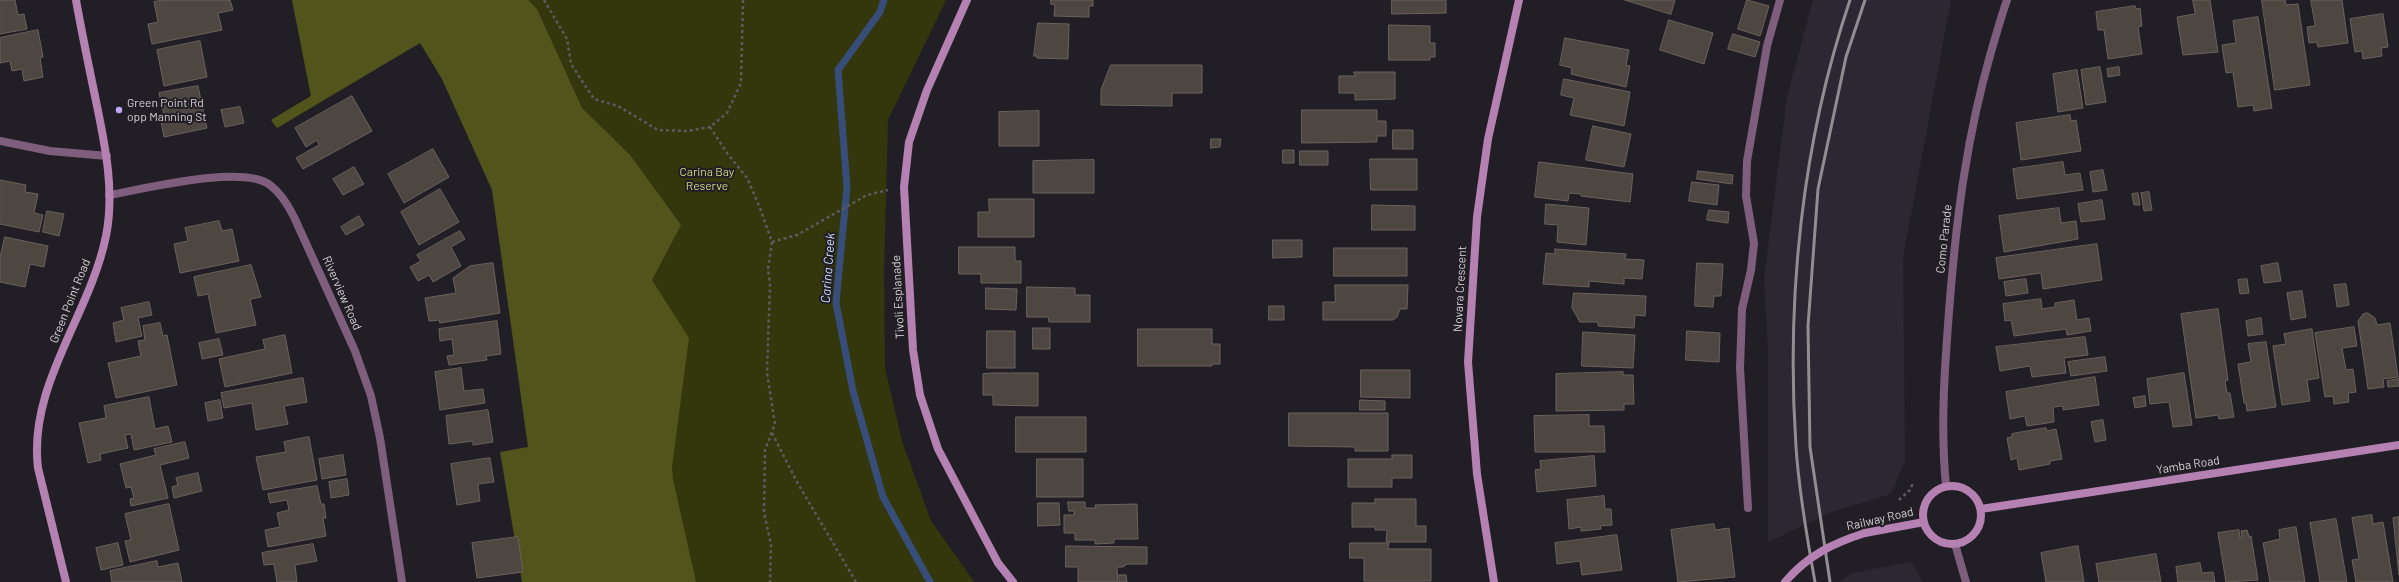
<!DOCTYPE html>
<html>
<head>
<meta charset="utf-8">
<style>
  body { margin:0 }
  canvas { display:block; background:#221e25 }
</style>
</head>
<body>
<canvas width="2399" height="582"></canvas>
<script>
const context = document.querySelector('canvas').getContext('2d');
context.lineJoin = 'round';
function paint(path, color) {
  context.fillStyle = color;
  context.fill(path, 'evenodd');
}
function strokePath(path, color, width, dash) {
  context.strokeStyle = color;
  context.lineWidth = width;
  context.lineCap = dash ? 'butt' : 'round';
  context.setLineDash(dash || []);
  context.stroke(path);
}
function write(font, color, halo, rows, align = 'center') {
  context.font = font + ' Barlow,sans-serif';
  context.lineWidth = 4;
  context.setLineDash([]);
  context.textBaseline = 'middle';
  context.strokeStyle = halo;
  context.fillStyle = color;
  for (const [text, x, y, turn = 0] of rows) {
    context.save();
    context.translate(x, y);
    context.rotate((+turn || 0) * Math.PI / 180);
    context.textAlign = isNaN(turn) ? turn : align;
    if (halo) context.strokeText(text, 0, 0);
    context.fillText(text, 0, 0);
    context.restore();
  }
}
paint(new Path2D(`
  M1813 0H1951L1903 258 1905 461 1891 494 1832 512 1768 542V350L1764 279 1787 97Z
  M1911 562 1923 582H1839L1852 573Z`), '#2d2633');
paint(new Path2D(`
  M292 0H946L888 120 884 270 885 368 902 441 931 521 974 582H604L535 74 419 42 277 128 271 120 311 96Z`), '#34360b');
paint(new Path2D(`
  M292 0H528L537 9 582 108 630 155 681 225 652 280 689 338 672 467 673 479 696 582H522L500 452 528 447 492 190 442 79 420 43 277 128 271 120 311 96Z`), '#51551c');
strokePath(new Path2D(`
  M884 0 880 12 838 70 847 187 836 303 853 391 883 497 930 582`), '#384e7a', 7);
const building = new Path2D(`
  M0 0H15L18 15 24 14 27 29 0 34Z
  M163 0H230L233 10 218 13 222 30 152 44 148 24 158 22 154 2Z
  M1051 0H1093V6H1089V17L1054 16 1055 5 1051 4Z
  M1392 0H1446V13L1392 14Z
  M1625 0H1675L1671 14Z
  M1747 0 1769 6 1760 36 1738 29Z
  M2193 0H2210L2218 52 2183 55 2177 17 2195 14Z
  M2262 0H2285L2286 5 2298 4 2310 85 2275 90Z
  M2311 0H2342L2348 43 2318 47 2317 42 2309 43 2307 27 2315 26Z
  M2135 6 2136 9 2140 8 2142 26 2138 27 2142 54 2108 59 2104 30H2098L2096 12Z
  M2383 14 2388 47 2381 48 2382 56 2363 59 2362 51 2355 52 2350 19Z
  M2258 17 2272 108 2254 111 2253 105 2238 107 2233 72 2226 73 2222 45 2236 43 2233 21Z
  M1669 20 1713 33 1704 64 1660 50Z
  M1038 23 1069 24 1068 59 1037 58V56H1034Z
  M1389 25 1430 26V43H1435V57H1430V60H1389Z
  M38 30 43 57 40 58 43 77 24 81 22 69 12 71 10 61 0 63V38Z
  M1733 34 1760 42 1755 57 1728 49Z
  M1565 38 1629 50 1626 65 1630 66 1626 87 1571 74 1572 68 1560 65Z
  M200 41 207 77 164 86 157 50Z
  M1111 65H1202V93H1172V106L1101 105V90Z
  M2100 67 2106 102 2086 105 2081 70Z
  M2119 67 2120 75 2108 77 2107 69Z
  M2077 70 2083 108 2058 112 2053 74Z
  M1354 72H1395V99L1355 100V93H1339V76H1355Z
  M1564 79 1630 92 1624 126 1570 115 1574 98 1561 95Z
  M198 86 207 128 164 137 160 116 164 115 159 93Z
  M352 96 372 131 303 169 296 158 319 145 317 140 306 147 295 128Z
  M240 107 244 123 225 127 221 110Z
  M1302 110H1377V121H1386V136H1377V142L1302 143Z
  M1039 111V146H999V112Z
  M2070 115 2071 121 2076 120 2081 151 2021 160 2016 123Z
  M1593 126 1631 134 1624 167 1586 160Z
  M1393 130H1413V149H1393Z
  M1211 139H1221L1220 147 1211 148Z
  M433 149 449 177 404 203 388 174Z
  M1283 150H1294V163H1283Z
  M1300 151H1328V165H1300Z
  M1370 159H1417V190H1371Z
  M1094 160V193H1033V161Z
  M1539 162 1633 174 1630 202 1581 196V194L1569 193 1568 201 1535 197Z
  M2063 162 2065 175 2080 173 2083 190 2017 199 2013 169Z
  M354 167 364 184 343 195 333 179Z
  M2103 170 2107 190 2093 192 2090 172Z
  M1698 171 1733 175 1732 184 1697 179Z
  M0 180 26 185 25 192 38 194 34 213 43 215 39 232 0 224Z
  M1692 182 1719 185 1717 205 1689 201Z
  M440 189 459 222 419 245 401 212Z
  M2149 192 2152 210 2144 211 2141 193Z
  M2138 193 2140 205H2134L2132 194Z
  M989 199H1034V237H978V212H989Z
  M2102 200 2105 219 2081 222 2078 204Z
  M1546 204 1589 208 1586 245 1557 242 1558 225 1545 224Z
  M1372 205 1415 206V230H1372Z
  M2059 208 2061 223 2076 221 2078 239 2004 252 1999 216Z
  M1709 210 1729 212 1728 223 1707 220Z
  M47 211 64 214 59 236 43 232Z
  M359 216 364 225 346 235 341 227Z
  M219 221 222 231 232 229 239 261 180 273 174 244 188 241 185 228Z
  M460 231 465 239 451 247 461 266 433 282 429 275 418 281 410 267 421 261 417 255Z
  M5 237 48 246 44 267 30 264 25 287 0 282V258Z
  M1273 240H1302V257L1273 258Z
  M2097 244 2102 280 2043 289 2041 273 1999 279 1996 258Z
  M959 247H1015V261H1021V283H981V274H959Z
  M1334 248H1407V276H1334Z
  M1555 249 1626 254 1625 259 1644 260 1642 279 1624 278V284L1589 281V287L1543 284 1546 253 1555 254Z
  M493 263 500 313 440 323 439 320 429 321 425 298 456 293 453 278 470 266Z
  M1697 263 1723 264 1721 296H1714L1713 307 1695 306Z
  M2278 263 2281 281 2264 283 2261 266Z
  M251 265 261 297 250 299 256 325 216 333 208 294 198 296 194 277Z
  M2026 279 2028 293 2006 296 2004 282Z
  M2247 279 2249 293 2240 294 2238 280Z
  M2346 284 2349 305 2337 307 2334 285Z
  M1335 285H1408L1407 309H1400L1397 317 1393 320H1323V302H1335Z
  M1027 287 1075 288V295H1090V322H1049L1048 317H1027Z
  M986 288 1017 289 1016 310 986 309Z
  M2302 291 2306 317 2291 320 2287 293Z
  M1574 293 1646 296 1645 316 1635 315 1634 328 1598 326V322H1580L1572 308Z
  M2041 299 2042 309 2055 307V303L2074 300 2077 320 2089 318 2091 331 2067 335 2066 329 2014 336 2011 320 2005 321 2003 304Z
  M149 302 152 315 138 318 142 336 116 342 113 323 124 320 121 308Z
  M1269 306H1284V320H1269Z
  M2218 309 2228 380 2225 381 2227 393H2230L2234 417 2219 419 2218 415 2196 418 2181 314Z
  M2368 313 2375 318 2377 325 2390 323 2398 377 2383 379 2384 387 2368 389 2358 321 2363 314Z
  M2261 318 2263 334 2248 336 2246 321Z
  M497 321 501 354 486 356 487 360 449 365 447 356 454 355 452 339 440 341 439 329Z
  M160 323 163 336 167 335 177 385 116 398 108 363 141 356 138 341 145 340 143 326Z
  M2354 327 2357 346 2342 348 2346 370 2353 369 2356 392 2348 393 2349 402 2334 404 2333 396 2325 397 2315 333Z
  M1033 328H1050V349H1033Z
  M1138 329H1212V344H1220V364H1212V366H1138Z
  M2312 329 2319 378 2307 380 2310 401 2282 405 2273 346 2286 344 2284 334Z
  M987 331H1015V368H987Z
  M1687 331 1720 333 1719 362 1686 360Z
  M1583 332 1635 335 1633 368 1582 366Z
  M285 335 292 373 225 387 219 359 265 349 263 340Z
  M2085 337 2088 355 2064 358 2066 373 2032 377 2030 366 2000 371 1996 347Z
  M219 339 223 355 202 359 199 343Z
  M2266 342 2276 407 2247 411 2246 403H2244L2238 364 2251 362 2248 344Z
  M2105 357 2107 371 2071 376 2068 362Z
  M461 368 464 391 483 389 485 403 440 410 435 372Z
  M1361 370H1410V398L1361 397Z
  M1623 372V375H1633L1634 404H1624V410L1556 411V374Z
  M993 373H1038V406L993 405V395H983V374Z
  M2184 373 2192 425 2173 427 2169 402 2150 404 2147 379Z
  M2095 377 2099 405 2063 410V406L2053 407 2054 422 2027 426 2025 416 2010 419 2006 392Z
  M303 378 307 402 284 406 288 424 256 430 252 403 224 408 221 393Z
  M2399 379V386L2388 387 2387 381Z
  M2145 396 2146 406 2135 408 2133 398Z
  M149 397 155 429 168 426 172 442 134 450 131 434 125 435 128 448 100 454 101 460 88 463 79 423 106 418 104 406Z
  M220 400 223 418 208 421 205 403Z
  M1360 400 1385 401V410H1360Z
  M488 410 493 442 473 445V441L449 444 446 416Z
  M1289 413H1388V451H1355V447L1289 446Z
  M1589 415V426H1604L1605 452H1535L1534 416Z
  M1016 417H1086V452H1016Z
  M2103 420 2106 440 2095 442 2091 422Z
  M2046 428 2047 431 2056 429 2062 459 2050 461V464L2019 470 2017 458 2011 460 2007 438 2012 437V434Z
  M309 437 317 480 263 490 256 457 286 452 284 442Z
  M185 442 189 458 160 465 168 498 131 506 130 499 134 498 131 487 126 488 120 464 156 455 154 449Z
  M343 455 346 475 322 479 319 459Z
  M1392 455H1412V478H1392V487H1348V459H1392Z
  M1594 456 1596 486 1537 492 1535 470 1541 469 1540 461Z
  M490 458 494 482 478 484 480 501 457 505 451 464Z
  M1037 459H1083V497H1037Z
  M198 473 202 491 174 498 172 487 178 485 176 478Z
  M347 479 349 495 331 498 329 482Z
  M317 486 321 504H324L326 518H323L326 536 268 547 265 530 280 527 277 513 289 510 287 500 270 503 268 494Z
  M1604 496 1605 509H1611L1612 525 1600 526 1601 529 1581 531V527L1569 529 1567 500Z
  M1375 499H1416V526H1426V542H1386L1387 530H1375V527H1352V503H1375Z
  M1068 502H1085V508H1096L1095 505 1137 504 1138 539H1114V543L1095 544V540H1075V533H1064V515H1074V511H1069Z
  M1038 503H1059L1060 525 1038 526Z
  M169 504 179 550 130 562 125 541 131 540 125 514Z
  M2372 515 2373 524 2383 522 2393 582H2356L2352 560 2359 559 2352 518Z
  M2399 517V575L2393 518Z
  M2336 519 2347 582H2320L2310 523Z
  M1714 524 1715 530 1729 528 1735 577 1678 582 1671 530Z
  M2296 527 2305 582H2270L2263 543 2280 539 2279 530Z
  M2239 530 2240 538H2242L2241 531 2247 530 2249 537 2251 536 2258 580 2226 582 2218 533Z
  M1617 535 1622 570 1582 575 1580 561 1557 564 1555 543Z
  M518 537 523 572 477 578 472 543Z
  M118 543 123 565 101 570 96 548Z
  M1350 543H1389L1388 549H1431V581H1364V558H1350Z
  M313 544 317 561 295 565 297 582H277L274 564 264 565 262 553Z
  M1066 546 1147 547V564H1127L1123 567H1117L1118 582H1078V567H1066Z
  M2078 546 2084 582H2046L2041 553Z
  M2156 554 2161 582H2099L2096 564Z
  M157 561 158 567 178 563 182 582H112L110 571Z
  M2200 563 2202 573 2213 572 2215 582H2178L2176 567Z
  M1119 575H1126L1127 582H1120Z`);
paint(building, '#4e4640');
strokePath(building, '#6a625c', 1);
strokePath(new Path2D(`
  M544 0 567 39 571 64 594 99 618 106 658 130 687 131 710 127
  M743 0 741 83 727 113 710 127 727 153 747 178 760 208 772 242 768 269 770 284 767 373 775 424 765 450 764 513 771 544 770 582
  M772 242 797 235 867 195 888 190
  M772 433 797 482 856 582
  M1899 500 1910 490 1913 483`), '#5d5a60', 2.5, [3, 3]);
strokePath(new Path2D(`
  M1748 508 1740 368 1742 309 1751 270 1754 243 1746 196 1747 161 1767 46 1780 0`), '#7f5e7d', 8);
strokePath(new Path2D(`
  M0 141 50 151 107 156
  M109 195C144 189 243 164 270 185 281 193 288 205 294 217L355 351 371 396 380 438 402 582
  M1946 486C1940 424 1945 362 1950 299 1957 213 1967 136 1991 52 1996 35 2001 17 2007 0
  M1955 544 1966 582`), '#7f5e7d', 8);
strokePath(new Path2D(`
  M967 0 927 90 909 142 904 187 913 350 920 395 938 449 998 563 1013 582
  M1923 515a29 29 0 1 1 58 0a29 29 0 1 1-58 0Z
  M1981 509 2399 445
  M1865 533 1924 522
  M66 582 38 468C28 385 90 315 106 236 115 191 105 145 96 101 89 67 82 34 76 0
  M1494 582 1477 474 1468 362 1477 217 1488 139 1519 0`), '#b580b2', 8);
strokePath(new Path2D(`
  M1815 582C1807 538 1799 492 1796 447 1786 298 1802 142 1850 0
  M1830 582 1810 447 1808 326 1818 189 1846 57 1865 0`), '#918e93', 3);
strokePath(new Path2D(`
  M1785 582C1807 556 1833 543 1865 533`), '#b580b2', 8);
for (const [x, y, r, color] of [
  [119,110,4,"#bfa8f4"]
]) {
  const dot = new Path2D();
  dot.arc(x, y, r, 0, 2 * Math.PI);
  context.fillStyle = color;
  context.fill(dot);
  strokePath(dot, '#221e25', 1.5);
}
write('12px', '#d3d1d5', '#221e25', [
  ["Green Point Rd",127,103],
  ["opp Manning St",127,117]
], 'left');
write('12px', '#cfd782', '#221e25', [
  ["Carina Bay",707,172],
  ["Reserve",707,186]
]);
write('12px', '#d3d1d5', '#221e25', [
  ["Como Parade",1944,239,-84],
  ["Novara Crescent",1460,289,-87],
  ["Riverview Road",342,293,66],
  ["Tivoli Esplanade",898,297,-93],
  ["Green Point Road",70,301,-68],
  ["Yamba Road",2188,465,-9],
  ["Railway Road",1880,519,-13]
]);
write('italic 13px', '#cfdffc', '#221e25', [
  ["Carina Creek",828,268,-86]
]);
</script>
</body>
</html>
